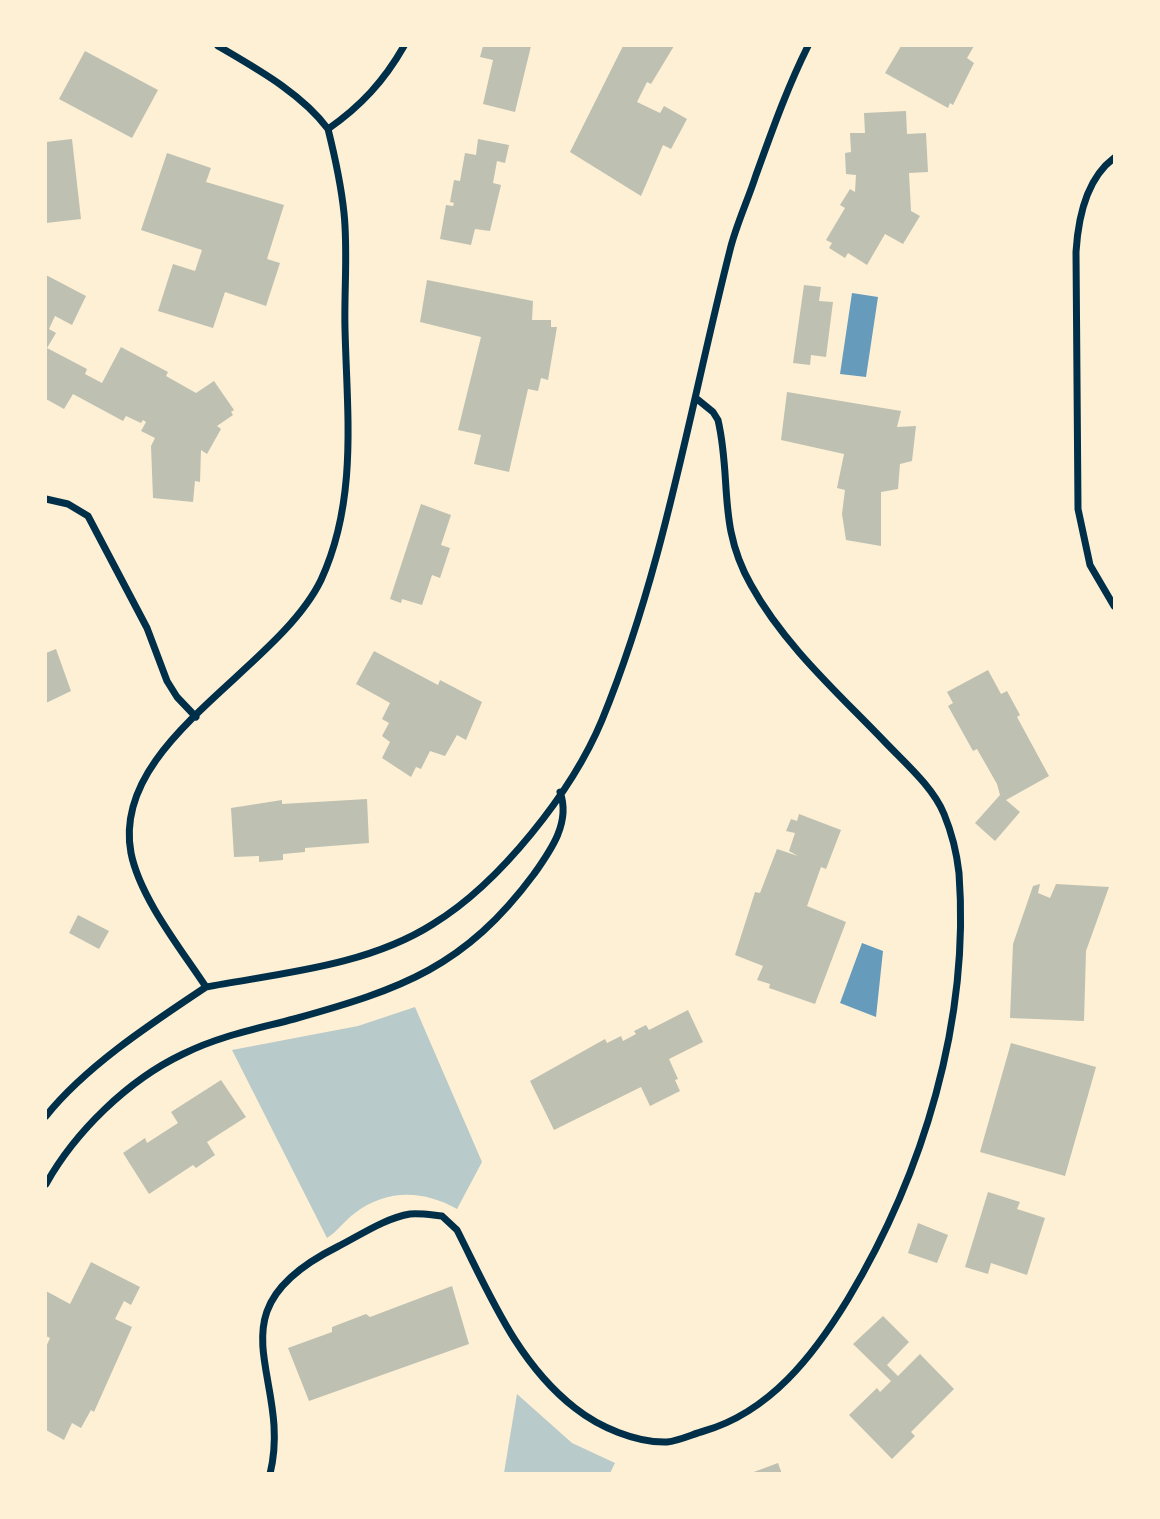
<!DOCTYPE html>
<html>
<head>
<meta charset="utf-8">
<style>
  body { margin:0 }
  #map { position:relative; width:1160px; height:1519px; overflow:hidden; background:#fdf0d5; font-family:"Source Sans 3",sans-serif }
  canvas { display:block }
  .frame { position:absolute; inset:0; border:47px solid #fdf0d5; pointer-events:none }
</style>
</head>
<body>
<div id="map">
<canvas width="1160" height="1519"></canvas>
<div class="frame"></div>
</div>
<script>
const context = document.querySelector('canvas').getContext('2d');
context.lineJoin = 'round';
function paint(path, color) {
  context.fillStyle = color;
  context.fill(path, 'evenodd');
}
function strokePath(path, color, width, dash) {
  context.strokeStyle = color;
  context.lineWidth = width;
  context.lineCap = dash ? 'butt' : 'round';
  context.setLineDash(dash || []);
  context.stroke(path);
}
paint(new Path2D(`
  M415 1007 482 1162 457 1209C423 1190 387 1189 355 1213 345 1220 338 1231 327 1238L232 1050 358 1026Z
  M517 1394 572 1443 615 1463 610 1473H504Z`), '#b9caca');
paint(new Path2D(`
  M852 293 878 297 866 377 840 374Z
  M862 943 883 951 876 1017 840 1003Z`), '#669bbc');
paint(new Path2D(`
  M483 46H531L515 112 483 104 493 60 480 57Z
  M623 46H674L651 84 647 82 637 102 660 113 664 106 687 119 671 149 663 145 641 196 570 152Z
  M901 46H974L967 58 974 63 953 105 950 103 948 108 885 73Z
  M85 51 158 90 132 138 59 99Z
  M906 111 907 134 926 133 928 172 909 173 911 211 920 216 903 244 885 234 867 265 848 253 845 258 829 248 832 243 826 240 845 208 840 205 850 189 855 192 856 175 846 174 845 153 851 152 850 133H865L864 113Z
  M72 139 81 219 46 223V142Z
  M478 139 509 145 505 163 497 161 493 183 501 185 490 231 475 229 471 245 440 239 446 205 453 206 454 203 450 202 454 180 460 181 465 153 476 155Z
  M167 153 211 168 206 182 284 205 267 259 280 263 266 306 225 292 213 328 158 311 173 264 195 271 202 250 141 230Z
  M46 275 86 296 72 325 55 316 49 329 56 333 47 348 87 369 85 374 102 383 121 347 168 372 166 376 196 393 214 381 234 410 231 412 233 415 217 426 221 429 207 454 201 450 200 482 195 481 193 502 153 498 151 446 155 438 141 431 146 422 143 420 141 423 126 416 123 421 73 394 64 409 46 399Z
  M427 280 533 301 532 320H551V327H557L548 380 541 378 538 391 528 389 509 472 474 464 481 435 458 430 481 337 420 322Z
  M804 285 821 287 819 301 833 302 826 357 811 355 810 365 793 363Z
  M787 392 901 411 897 427 916 426 912 461 900 464 898 489 881 492V546L846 540 842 514 845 490 837 488 844 454 781 440Z
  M421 504 451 515 441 545 450 548 440 578 432 575 422 605 402 599 401 603 390 599Z
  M56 649 71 691 46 703V653Z
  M374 651 438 685 440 680 482 702 466 740 457 735 445 756 430 751 421 769 416 767 411 777 382 758 390 742 382 736 389 723 382 719 390 703 356 684Z
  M988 670 1001 694 1007 691 1020 715 1017 717 1049 776 1006 800 1020 812 995 841 975 823 1000 795 997 784 977 749 973 751 948 706 953 703 947 692Z
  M367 799 369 843 305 848V852L283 854V860L259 862V856L234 857 231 808 282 800V804Z
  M799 814 841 830 826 869 821 867 807 906 846 922 815 1004 769 988 770 984 757 980 763 966 735 955 755 892 760 893 777 849 798 856 789 851 795 833 786 831 791 819 797 821Z
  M1040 884 1038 893 1050 898 1056 884 1109 887 1086 951 1084 1021 1010 1018 1013 944 1033 886Z
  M78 915 109 931 99 949 69 933Z
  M688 1010 703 1042 669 1059 678 1079 675 1080 680 1091 650 1106 641 1087 554 1130 530 1081 605 1039 607 1043 621 1036 623 1041 636 1034 634 1031 646 1025 649 1030Z
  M1011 1043 1096 1067 1065 1176 980 1152Z
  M221 1080 246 1117 207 1142 215 1155 196 1168 193 1165 149 1194 123 1153 145 1138 147 1143 178 1123 171 1112Z
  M988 1192 1020 1202 1017 1209 1045 1218 1027 1275 991 1263 988 1274 965 1267Z
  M918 1223 948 1235 937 1263 908 1253Z
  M91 1262 140 1287 131 1305 124 1301 115 1319 132 1327 94 1412 91 1410 81 1428 72 1423 64 1440 46 1430V1347L50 1338 46 1336V1291L70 1304Z
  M452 1286 469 1344 309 1401 288 1348 332 1332V1327L366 1314 370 1317Z
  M883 1316 909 1342 887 1365 898 1376 920 1354 954 1389 911 1432 915 1436 892 1459 849 1415 877 1388 880 1392 891 1381 853 1344Z
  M778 1463 782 1474H751V1473Z`), '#bec0b2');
strokePath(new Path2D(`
  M218 46C257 69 301 93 328 129 335 157 341 184 344 213 348 251 344 291 345 329 347 414 358 500 321 580 277 671 110 742 131 853 140 898 181 949 206 987 281 973 367 966 433 924 500 883 572 792 602 720 664 569 690 407 730 250 736 225 748 200 756 175 772 131 787 88 808 46
  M328 129C361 106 384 81 404 46
  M1114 158C1086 179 1078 219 1076 252L1078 509 1090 565 1114 606
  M46 499 68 504 88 516 147 628 167 681 177 697 196 717
  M46 1116C86 1066 152 1023 206 987
  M46 1184C75 1132 128 1080 183 1054 219 1036 256 1029 294 1019 402 989 465 967 534 874 551 850 571 822 560 792
  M270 1474C294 1376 205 1313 337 1247 359 1236 385 1218 410 1214 420 1213 432 1215 442 1216L457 1230C489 1293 517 1363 575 1408 599 1427 636 1443 667 1442 679 1441 693 1434 704 1431 770 1412 814 1355 848 1299 923 1174 970 1021 959 873 957 855 951 831 944 814 933 787 905 763 885 742 838 693 784 645 751 585 717 525 732 480 718 420L713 412 697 399`), '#003049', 7);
</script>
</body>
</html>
